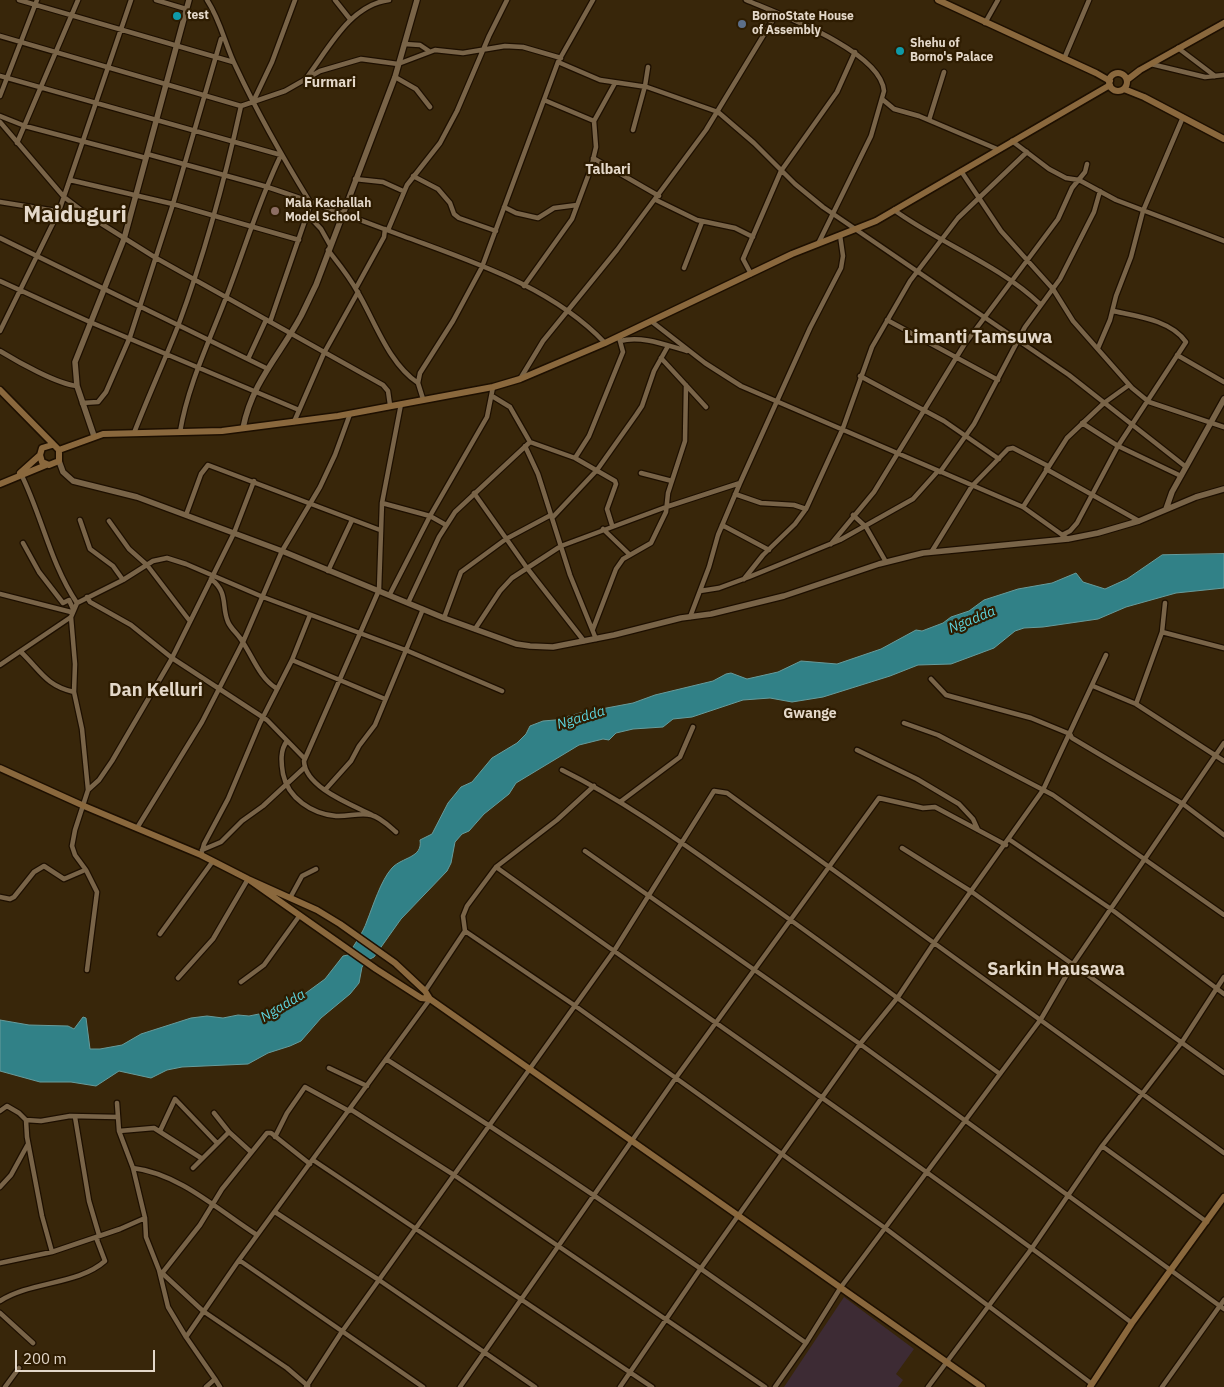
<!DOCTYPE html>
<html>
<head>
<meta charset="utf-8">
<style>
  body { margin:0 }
  #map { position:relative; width:1224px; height:1387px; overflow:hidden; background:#38260a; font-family:"IBM Plex Sans",sans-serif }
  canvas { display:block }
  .scale { position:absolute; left:15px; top:1350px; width:140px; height:22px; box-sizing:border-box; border:2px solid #e4d8c9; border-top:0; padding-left:6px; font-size:15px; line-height:18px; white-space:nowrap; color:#e4d8c9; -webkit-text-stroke:4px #2e1c01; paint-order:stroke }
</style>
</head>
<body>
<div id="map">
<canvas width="1224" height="1387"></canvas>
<div class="scale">200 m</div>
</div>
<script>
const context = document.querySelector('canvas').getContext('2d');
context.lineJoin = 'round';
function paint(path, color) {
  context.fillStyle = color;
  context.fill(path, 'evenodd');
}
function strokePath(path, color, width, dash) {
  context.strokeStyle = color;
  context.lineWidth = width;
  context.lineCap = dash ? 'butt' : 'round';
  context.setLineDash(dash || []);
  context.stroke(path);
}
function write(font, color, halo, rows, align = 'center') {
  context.font = font + ' "IBM Plex Sans",sans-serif';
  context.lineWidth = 4.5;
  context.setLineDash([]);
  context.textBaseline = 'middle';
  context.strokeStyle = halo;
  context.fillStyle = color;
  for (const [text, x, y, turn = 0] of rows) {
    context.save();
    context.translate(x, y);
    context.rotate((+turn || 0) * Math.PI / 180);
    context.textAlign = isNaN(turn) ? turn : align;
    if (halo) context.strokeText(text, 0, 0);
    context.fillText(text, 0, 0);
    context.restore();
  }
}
paint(new Path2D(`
  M844 1297 914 1349 896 1374 903 1380 898 1387H784Z`), '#3d2b34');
const water = new Path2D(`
  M1224 554V588L1176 593 1126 607 1098 619 1043 627 1024 628 1015 631 994 648 951 664 918 665 890 676 823 697 792 702 770 698 743 700 692 717 673 719 663 727 633 729 616 733 609 740 603 739 579 745 516 783 509 794 484 814 469 831 462 834 455 842 451 863 447 871 401 919 374 957 368 960 362 967 359 983 350 994 321 1018 301 1041 290 1046 268 1053 248 1064 182 1067 167 1070 151 1078 119 1071 96 1086 71 1082H40L0 1071V1020L29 1025 68 1026 74 1029 83 1017 86 1018 90 1049H100L122 1045 141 1034 191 1018 207 1016 223 1018 238 1015 249 1016 284 1009 325 979 343 956 348 955C354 945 363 933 367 921 373 906 381 880 392 868 402 857 423 858 420 840L432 834 448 803 461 787 472 782 492 758 517 743 526 734 530 726 543 721 555 720 580 713 633 703 655 695 713 681 726 674 731 673 747 679 778 672 801 661 837 664 881 649 916 630 922 631 943 623 951 617 969 611 984 600 1018 589 1052 583 1076 573 1083 582 1105 589 1127 579 1162 555Z`);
paint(water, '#318187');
strokePath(water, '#679b9b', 1);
const minor = new Path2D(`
  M19 0 233 62
  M156 0 186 9
  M207 0C221 21 225 45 236 67 258 114 283 158 310 202
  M335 0 350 19
  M746 0C779 14 881 51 884 91L871 136 819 242
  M985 23 998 0
  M0 36 241 106 285 91 320 71 361 59 398 64 435 50 463 53 505 46 523 47 561 58
  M404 44 420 45 429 51
  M1178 48 1215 76
  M1064 59 1089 0
  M558 62 600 80 647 87 718 112 754 143 795 184 823 207 1069 375 1186 467
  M1151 64 1205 77 1224 75
  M0 76 281 155C259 200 245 248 227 295 210 340 188 384 180 432
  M307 77C329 48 350 5 389 0
  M395 77 416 89 430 107
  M0 96 37 0
  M882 99 894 109 919 116 997 149
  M544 100 594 121
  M253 102 272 62 295 0
  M0 116 25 126 146 158
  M929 120 944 72
  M0 122 64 197 89 216 156 258 383 385 388 391 390 405
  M633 130 645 86 648 67
  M1012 141 1049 169 1066 178 1079 180 1116 200 1224 241
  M17 143 78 0
  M147 154C186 165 225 175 264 186 311 201 357 219 403 236 473 262 552 287 605 343
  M593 158 659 196
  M961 171 1001 231 1053 289 1073 321 1132 388 1149 402 1224 427
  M413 176 438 189 450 203 454 214 459 218 496 231
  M355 179 383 182 403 191
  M70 180 173 204 299 240
  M656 200 697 220 735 228 753 237
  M0 202 87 216
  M504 207 516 213 538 218 554 208 577 205
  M894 210C941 244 998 264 1040 304
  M307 214 321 229 330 245
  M388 230 407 185 440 143 457 111 489 36 507 0
  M0 238 268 369
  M328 250C338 263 349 276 357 291 375 321 388 363 418 383
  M684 268 702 222
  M751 274 743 259 781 171 837 92 855 52
  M0 281 90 322 299 410
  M524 286 572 219 591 168 596 147 594 121 615 83
  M356 288 384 237 385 229
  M887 320 998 380
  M651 321 705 363 741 386 1023 507 1068 539
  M270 322 311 203
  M0 331 59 211 131 0
  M619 338 620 341C641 335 666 345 687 351
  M1098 348 1110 320 1116 296 1131 257 1143 211 1183 117
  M0 351C18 362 57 384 77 386
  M1177 355 1224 382
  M661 358 706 407
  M248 359 266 320
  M860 376 944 421 999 459
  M520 379 543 341 617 250 706 130 777 13
  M492 396 510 407 530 442 575 458 615 481 616 484 607 509 612 525
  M423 399 418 383 420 373 453 321 482 267 558 62 593 0
  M82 403 98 402 106 392 130 337 173 204 221 39
  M294 422 324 353 358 292
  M1082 423 1118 446 1181 476
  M134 433C148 397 164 362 178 326 204 256 225 179 241 106
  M525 446 538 474 570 575 596 639
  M575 458 589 436 623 352 620 341
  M1046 469 1139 521
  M940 472 974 424 1025 327 1060 279 1094 212 1100 191
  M641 473 672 481
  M21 474C42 516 50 563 77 603
  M474 493 527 568 584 641
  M735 494 761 503 794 505 806 509
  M382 503 430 516 446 525
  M1023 507 1067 438 1104 403 1129 385
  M186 515 201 474 208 465 380 530
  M853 515 866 527 886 562
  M552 518 597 470 636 415 642 406 654 371 668 346
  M80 520 90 549 113 566 123 580
  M109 521 129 549 147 565 189 620
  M722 525 769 550
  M603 529 630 555
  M1062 535 1070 531 1077 523 1118 446 1186 342C1171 320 1136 316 1113 311
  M23 543 39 572 63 603 69 600 73 609
  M831 544 874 492 964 345 1058 219 1072 188 1085 172 1087 164
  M932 551 972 486 1008 449 1013 448 1048 466
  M328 571 352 520
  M211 579C229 593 221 606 228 622 231 629 238 634 242 641 253 657 259 677 276 688
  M744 579 763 555 795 524 806 509 843 428 872 347 910 281 958 218 1027 152
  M700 591 719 588 749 577 840 540 913 499 938 471
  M0 594 71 612
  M390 594 430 516 487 417 493 387
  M87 597 90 602 131 625 172 658 267 720 304 758
  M408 603 439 537 455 512 530 442
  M690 617 709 567 718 535 740 483 810 328 841 268 843 256 840 235
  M444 618 461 572 506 539 551 515
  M475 629 500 591 512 578 561 546 666 507 740 483
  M593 629 616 569 623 559 651 543 666 512 668 493 685 441 686 385
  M1162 632 1224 648
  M21 652C40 670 46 686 74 692
  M292 660 385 699
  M0 665 71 617
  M931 679 946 695 1031 718 1070 734 1072 738 1183 804 1224 835
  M1093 686 1136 704 1224 761
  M1136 704 1162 632 1165 603
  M904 723 938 735 1053 795 1224 915
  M287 741C280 750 281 762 283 774 288 798 312 814 336 816 348 817 360 812 371 815 380 817 389 826 396 832
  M857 750 917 779 959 804 973 819 978 830
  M562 770C625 801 682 843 740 884 828 946 914 1010 1000 1074
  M88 790 99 780 112 761 171 660 234 533 254 481
  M325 790 351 761 359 746 375 725 423 609
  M620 802 680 757 693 727
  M372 815C353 805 305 788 304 761L379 590 382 503 401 404
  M137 828 202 722 243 642 282 551 320 487 335 455 350 414
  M1010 840 1111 909 1224 994
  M902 848 972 892 1224 1073
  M202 850 221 842 242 821 263 806 304 768
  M585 851 860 1044 1224 1309
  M201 855 204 844 228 799 260 723 292 660 310 615
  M496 867C708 1019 924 1166 1132 1323
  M0 897 10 899 14 897 34 872 44 866 64 879 85 870
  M290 898 302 876 316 869
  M465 931 574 1005 885 1228 1092 1384
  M160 934 213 861
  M87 970 97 892 86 870 75 855 72 846 75 830 88 790 82 729 74 692 75 664 71 617 77 603 123 580 153 561 167 558 186 564 263 597 408 651 502 691
  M178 978 213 939 248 879
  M241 982 264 965 300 915
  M425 991 465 931 463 916 467 906 496 867 557 820 594 786
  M386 1059C529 1150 669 1245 806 1343
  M329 1068 367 1086
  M117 1103 119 1131 133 1168 145 1218 146 1237 159 1270 168 1307 186 1337 215 1379 206 1387
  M350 1109 454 1175 765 1387
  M0 1111 7 1106 19 1113 26 1120 27 1137 42 1216 52 1252
  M214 1113 229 1132 251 1152
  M26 1120 41 1121 70 1116 118 1117
  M119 1131 154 1128 201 1158
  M160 1131 175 1099 217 1143
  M275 1137 287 1113 305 1087 349 1111
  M1102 1146 1207 1222
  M313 1160 652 1387
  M133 1168C180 1174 218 1210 257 1235
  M193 1168 229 1132
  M0 1187 11 1175 28 1144
  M275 1212 379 1280 535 1387
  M239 1260 423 1387
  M0 1263 52 1252 120 1229 145 1218
  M161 1272 203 1311 287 1368 308 1386
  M163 1272 200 1225 222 1189 267 1133H271L310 1164
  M0 1301C31 1281 78 1285 105 1261L97 1240 99 1235 89 1201 75 1117
  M0 1313 33 1343
  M186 1337 239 1260 430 999
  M215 1379 220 1387
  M5 1387 19 1368
  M306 1387 341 1333 614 951 714 791 727 793 1224 1153
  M460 1387 675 1079 879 798 923 808 935 807 1006 845
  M620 1387 701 1268 860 1044 898 997 934 943 1043 790 1106 655
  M775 1387 806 1343 841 1287 1041 1019 1073 964 1224 743
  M928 1387 1032 1248 1102 1146 1182 1042 1224 977
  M1162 1387 1224 1300`);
const tertiary = new Path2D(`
  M243 428C252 382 280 355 301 316 306 306 311 295 316 285L395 77 417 0
  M94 436 77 386 75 362 124 239 189 0
  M59 461 63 472 73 481 137 497 282 551 444 618 516 644 530 646 553 647 614 635 681 618 711 614 784 596 879 564 923 553 1068 539 1098 533 1139 521 1196 497 1224 489
  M1166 509 1172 492 1224 399`);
const secondary = new Path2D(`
  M938 0 1096 73 1110 81
  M1109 82a9 9 0 1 1 18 0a9 9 0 1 1-18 0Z
  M1127 80 1140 70 1224 23
  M1124 89 1144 97 1224 139
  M0 390 59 450V461L49 465 42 462 40 455 42 448 52 445
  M59 450 103 434 222 431 338 416 493 387 520 379 605 343 792 254 876 221 1110 85
  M20 473 40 455
  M0 484 46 465
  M0 768 84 806 201 855 248 879 317 910 340 924 395 963 425 991 430 999
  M248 879 376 969 421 998 430 999 982 1387
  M1090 1387 1132 1323 1224 1197`);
strokePath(minor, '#1d0f00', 7);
strokePath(tertiary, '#1d0f00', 8);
strokePath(secondary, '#1d0f00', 9);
strokePath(minor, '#796448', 4.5);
strokePath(tertiary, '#796448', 5.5);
strokePath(secondary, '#8a683d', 6);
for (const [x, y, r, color] of [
  [177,16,5,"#0f9aa8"],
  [742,24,5,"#5c6f8a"],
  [900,51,5,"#0f9aa8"],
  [275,211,5,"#8d6e63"]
]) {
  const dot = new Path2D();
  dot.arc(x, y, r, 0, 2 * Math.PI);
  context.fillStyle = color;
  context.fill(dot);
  strokePath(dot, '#2e1c01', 2);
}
write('bold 12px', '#e4d8c9', '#2e1c01', [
  ["test",187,16],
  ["BornoState House",752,17],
  ["of Assembly",752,31],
  ["Shehu of",910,44],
  ["Borno's Palace",910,58],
  ["Mala Kachallah",285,204],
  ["Model School",285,218]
], 'left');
write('bold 14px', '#e4d8c9', '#2e1c01', [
  ["Furmari",330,83],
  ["Talbari",608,170],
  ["Gwange",810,714]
]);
write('italic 14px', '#5dd5de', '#2e1c01', [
  ["Ngadda",972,620,-22],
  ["Ngadda",581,718,-17],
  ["Ngadda",283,1006,-31]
]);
write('bold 18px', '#e4d8c9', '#2e1c01', [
  ["Limanti Tamsuwa",978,338],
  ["Dan Kelluri",156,691],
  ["Sarkin Hausawa",1056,970]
]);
write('bold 22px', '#e4d8c9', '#2e1c01', [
  ["Maiduguri",75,216]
]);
</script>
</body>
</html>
